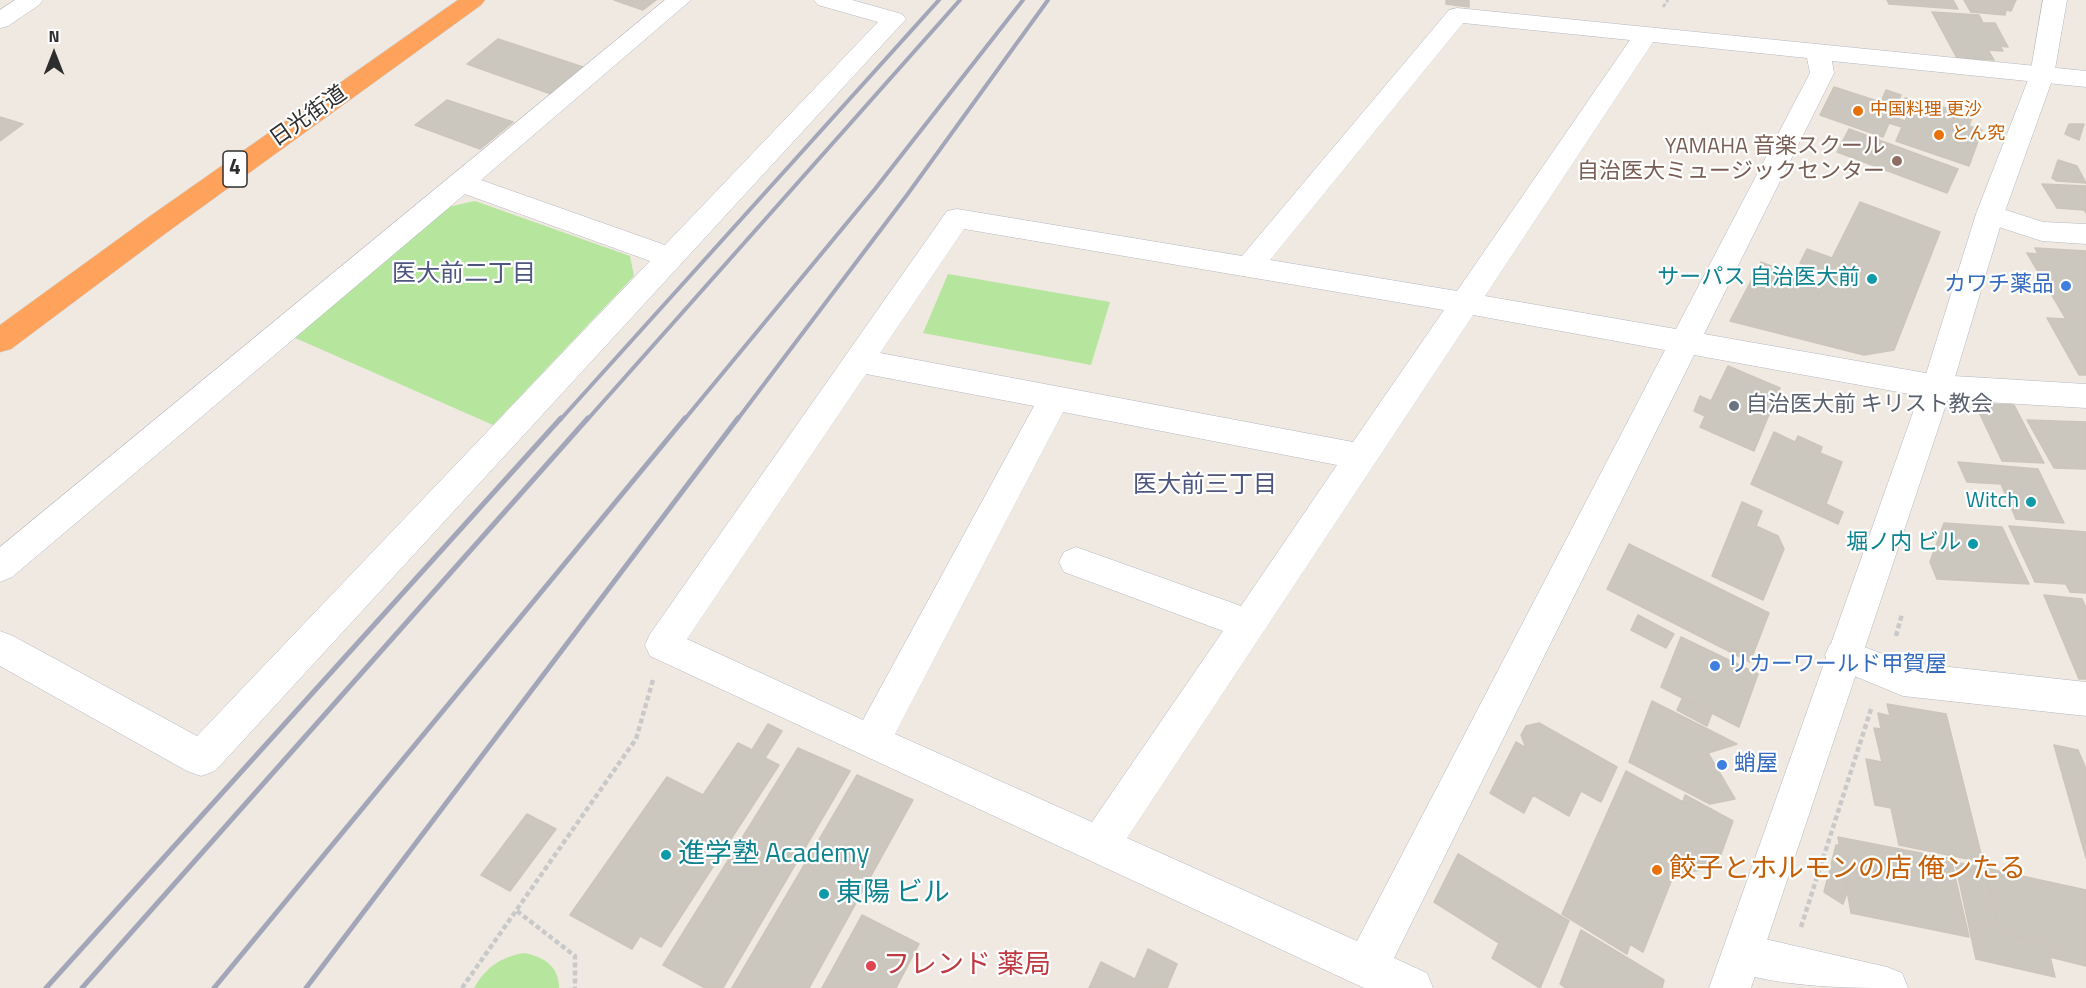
<!DOCTYPE html>
<html>
<head>
<meta charset="utf-8">
<style>
  body { margin:0 }
  #map { position:relative; width:2086px; height:988px; overflow:hidden; background:#efe9e1; font-family:"Titillium Web",sans-serif }
  canvas { display:block }
  .north { position:absolute; left:24px; top:24px; width:60px; height:60px; -webkit-text-stroke:4px #fff; paint-order:stroke; rotate:0deg; font-size:16px; font-weight:700; line-height:24px; text-align:center; color:#2e2e2e }
  .north::after { content:''; display:block; margin:auto; width:21px; height:27px; background:#2e2e2e; clip-path:polygon(50% 0,100% 100%,50% 72%,0 100%) }
</style>
</head>
<body>
<div id="map">
<canvas width="2086" height="988"></canvas>
<div class="north">N</div>
</div>
<script>
const context = document.querySelector('canvas').getContext('2d');
context.lineJoin = 'round';
function paint(path, color) {
  context.fillStyle = color;
  context.fill(path, 'evenodd');
}
function strokePath(path, color, width, dash) {
  context.strokeStyle = color;
  context.lineWidth = width;
  context.lineCap = dash ? 'butt' : 'round';
  context.setLineDash(dash || []);
  context.stroke(path);
}
function write(font, color, halo, rows, align = 'center') {
  context.font = font + ' "Titillium Web","Noto Sans JP",sans-serif';
  context.lineWidth = 4.5;
  context.setLineDash([]);
  context.textBaseline = 'middle';
  context.strokeStyle = halo;
  context.fillStyle = color;
  for (const [text, x, y, turn = 0] of rows) {
    context.save();
    context.translate(x, y);
    context.rotate((+turn || 0) * Math.PI / 180);
    context.textAlign = isNaN(turn) ? turn : align;
    if (halo) context.strokeText(text, 0, 0);
    context.fillText(text, 0, 0);
    context.restore();
  }
}
paint(new Path2D(`
  M475 201 630 256 634 276 493 425 293 337 448 207Z
  M948 274 1110 302 1091 365 923 333Z
  M524 953C544 957 559 966 559 988H474C486 967 501 957 524 953Z`), '#b6e59e');
const building = new Path2D(`
  M614 0H656L643 10Z
  M1446 0H1469V7L1446 4Z
  M1887 0H1953L1958 9 1889 4Z
  M1964 0H2016L2011 11 2006 10 2005 15 1971 12Z
  M1932 12 1979 15 1983 23H1995L2008 47 2000 46 2003 51 1988 50 1994 60 1957 58Z
  M498 39 583 67 551 94 467 64Z
  M1834 87 1896 107 1883 137 1820 115Z
  M1886 90 1901 95 1896 107 1881 102Z
  M1905 98 1918 102 1916 108 1903 103Z
  M447 100 513 122 480 149 415 125Z
  M1925 101 1972 117 1969 126 1982 130 1969 166 1896 141 1902 127 1889 123 1892 116 1905 121 1911 106 1922 110Z
  M0 117 23 124 0 141Z
  M2069 124H2084L2079 140 2065 134Z
  M1849 129 1958 169 1947 193 1837 152Z
  M2058 160 2077 166 2086 183 2057 181 2052 178Z
  M2042 184 2086 186V213L2084 210 2057 208Z
  M1860 202 1940 232 1894 350 1864 355 1730 321 1761 262 1820 285 1825 273 1800 263 1807 249 1832 258Z
  M2035 248 2086 251V375H2079L2047 318 2066 319 2027 253 2038 254Z
  M1728 366 1780 388 1754 451 1700 427 1705 416 1694 411 1700 396 1711 401Z
  M1989 404 2014 405 2044 463 2002 461 1978 410Z
  M2027 420 2086 422V469L2054 468Z
  M1774 432 1795 442 1798 436 1822 447 1820 453 1842 462 1826 504 1843 512 1838 524 1751 484Z
  M1958 462 2038 469 2064 523 2016 519 2001 484 1967 482Z
  M1742 502 1762 511 1756 526 1778 536 1784 549 1763 600 1712 576Z
  M1944 523 2002 527 2029 584 1937 579 1930 562Z
  M2009 526 2086 532V593L2070 592 2066 584 2035 582Z
  M1629 544 1769 613 1750 662 1607 589Z
  M2044 595 2082 599 2086 608V679H2079Z
  M1638 615 1674 634 1666 648 1631 630Z
  M1681 637 1758 674 1739 727 1661 687Z
  M1682 699 1712 713 1707 726 1677 710Z
  M1652 701 1737 744 1708 753 1735 799 1710 804 1629 762Z
  M1887 704 1946 714 1983 862 1899 845 1891 808 1875 805 1866 759 1882 762 1874 728 1881 729 1878 713 1890 716Z
  M1539 723 1617 767 1601 802 1581 791 1569 816 1533 795 1524 813 1490 793 1516 742 1526 748 1521 735 1526 726Z
  M768 724 782 731 765 758 779 765 661 947 640 936 632 949 570 915 667 777 703 795 738 743 752 750Z
  M2054 745 2078 750 2086 769V858Z
  M798 748 850 771 723 988H705L663 965Z
  M1626 771 1683 802 1685 795 1733 821 1716 868 1674 874 1643 952 1630 944 1627 954 1562 914Z
  M857 775 913 800 809 988H732Z
  M527 814 556 829 510 891 481 875Z
  M1838 837 1951 859 1969 937 1851 913Z
  M1836 845H1838L1847 893 1843 904 1824 892Z
  M1458 854 1569 921 1540 988 1492 958 1499 943 1434 902Z
  M1955 862 1985 868 2000 933 2047 944 2055 977 1976 959Z
  M1985 868 2086 890V966L2050 957 2047 944 2000 933Z
  M862 915 919 944 896 988H822Z
  M1581 930 1664 980 1662 988H1566L1560 984Z
  M1148 949 1177 964 1167 988H1089L1101 962 1135 979Z`);
paint(building, '#cbc7bf');
strokePath(building, '#cbc5ba', 1.5);
const street = new Path2D(`
  M15 0H43L39 5 8 26 0 28V10Z
  M665 0H691L481 180 665 245 878 22 818 5 814 0H852L902 14 906 19 215 771 201 776 187 771 0 666V631L13 636 197 736 650 261 465 194 12 577 0 582V547Z
  M1457 8 2086 71V87L1832 61 1834 73 1704 334 1937 375 2086 384V408L1937 399 1694 355 1394 958 1427 973 1433 988H1364L650 656 645 645 650 634 947 211 957 209 1242 256 1449 10ZM1463 23 1630 40 1457 291 1270 260ZM1653 42 1807 58 1810 73 1676 329 1485 296ZM964 229 1444 310 1353 442 880 353ZM1473 315 1665 350 1357 941 1127 838ZM866 374 1034 406 863 720 687 639ZM1063 412 1337 465 1241 606 1076 547 1064 552 1059 562 1064 572 1223 631 1092 822 895 734Z
  M1990 205 2043 222 2086 224V244L2042 241 1980 221 1976 214 1980 207Z
  M1843 639 1904 662 2086 682V716L1903 696 1830 666 1825 655 1830 644Z
  M1743 934 1887 967 1902 973 1908 988C1847 988 1786 988 1728 970L1722 955 1728 940Z`);
const secondary = new Path2D(`
  M2043 0H2067L2054 75 2004 214 1952 387 1751 988H1709L1922 387 1976 214 2030 75Z`);
const highway = new Path2D(`
  M458 0H485L481 5 166 233 11 349 0 352V325L146 219Z`);
strokePath(street, '#b4b7c1', 1);
strokePath(secondary, '#b4b7c1', 1);
strokePath(highway, '#c9c9c9', 1);
strokePath(new Path2D(`
  M1663 7 1668 0`), '#c9c9c9', 3, [4, 2]);
strokePath(new Path2D(`
  M1896 636 1902 614
  M517 911 575 956V988
  M1801 927 1872 706
  M462 988 636 739 653 680`), '#c9c9c9', 4.5, [5, 3]);
paint(street, '#fff');
paint(secondary, '#fff');
paint(highway, '#ffa35c');
strokePath(new Path2D(`
  M560 420 939 0
  M587 420 960 0
  M684 420 875 189 1023 0
  M737 420 907 195 1048 0`), '#a3a6b8', 4);
strokePath(new Path2D(`
  M46 988 561 418
  M82 988 588 418
  M214 988 685 418
  M306 988 738 418`), '#a3a6b8', 5);
for (const [x, y, r, color] of [
  [1858,111,6,"#e8710a"],
  [1939,135,6,"#e8710a"],
  [1897,161,6,"#8d6e63"],
  [1872,279,6,"#0f9aa8"],
  [2066,286,6,"#3f7fe0"],
  [1734,406,6,"#6b7280"],
  [2031,502,6,"#0f9aa8"],
  [1973,544,6,"#0f9aa8"],
  [1715,666,6,"#3f7fe0"],
  [1722,765,6,"#3f7fe0"],
  [666,855,6,"#0f9aa8"],
  [1657,870,6,"#e8710a"],
  [824,894,6,"#0f9aa8"],
  [871,966,6,"#e0444e"]
]) {
  const dot = new Path2D();
  dot.arc(x, y, r, 0, 2 * Math.PI);
  context.fillStyle = color;
  context.fill(dot);
  strokePath(dot, '#fff', 2);
}
write('18px', '#c56008', '#fff', [
  ["中国料理 更沙",1870,111],
  ["とん究",1951,135]
], 'left');
for (const [x, y, w] of [
  [235,169,24]
]) {
  const box = new Path2D();
  box.roundRect(x - w / 2, y - 18, w, 36, 4.5);
  context.fillStyle = '#fff';
  context.fill(box);
  strokePath(box, '#2e2e2e', 1.5);
}
write('bold 21px', '#2e2e2e', null, [
  ["4",235,169]
]);
write('22px', '#2e2e2e', '#fff', [
  ["日光街道",309,117,-35]
]);
write('22px', '#785e54', '#fff', [
  ["YAMAHA 音楽スクール",1885,148],
  ["自治医大ミュージックセンター",1885,173]
], 'right');
write('22px', '#0d838f', '#fff', [
  ["サーパス 自治医大前",1860,279],
  ["Witch",2019,502],
  ["堀ノ内 ビル",1961,544]
], 'right');
write('22px', '#366cbe', '#fff', [
  ["カワチ薬品",2054,286,"right"],
  ["リカーワールド甲賀屋",1727,666],
  ["蛸屋",1734,765]
], 'left');
write('22px', '#5b616d', '#fff', [
  ["自治医大前 キリスト教会",1746,406]
], 'left');
write('24px', '#4d5680', '#fff', [
  ["医大前二丁目",464,275],
  ["医大前三丁目",1205,486]
]);
write('27px', '#0d838f', '#fff', [
  ["進学塾 Academy",678,855],
  ["東陽 ビル",836,894]
], 'left');
write('27px', '#c56008', '#fff', [
  ["餃子とホルモンの店 俺ンたる",1669,870]
], 'left');
write('27px', '#be3a42', '#fff', [
  ["フレンド 薬局",883,966]
], 'left');
</script>
</body>
</html>
